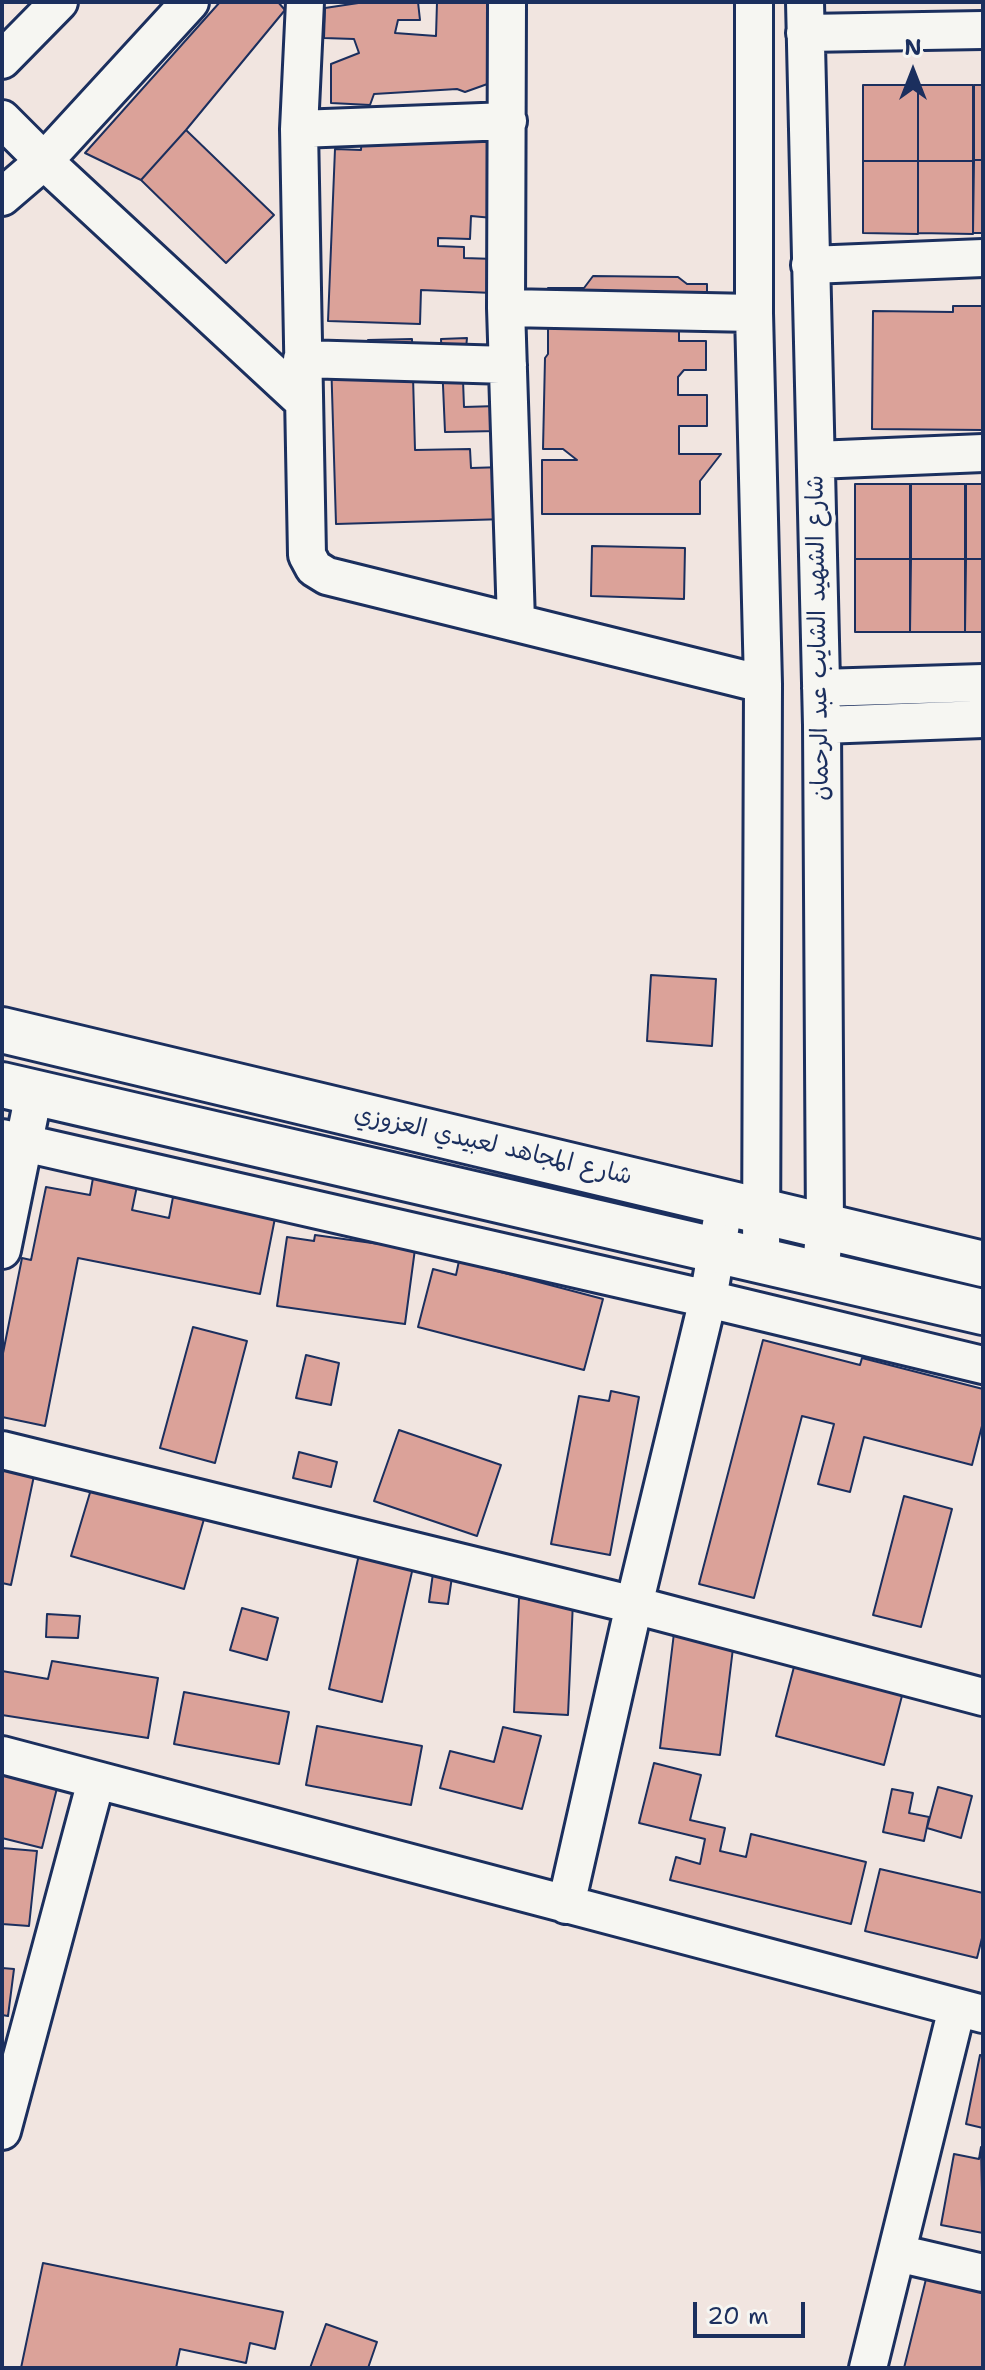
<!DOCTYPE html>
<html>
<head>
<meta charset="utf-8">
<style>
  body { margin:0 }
  #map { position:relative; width:985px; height:2370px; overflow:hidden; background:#f1e5e0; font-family:"Shantell Sans",sans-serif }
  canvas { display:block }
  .frame { position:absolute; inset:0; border:4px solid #1b2f5e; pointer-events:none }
  .north { position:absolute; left:873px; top:32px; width:80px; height:80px; -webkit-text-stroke:6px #f6f6f2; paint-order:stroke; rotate:0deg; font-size:22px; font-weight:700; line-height:32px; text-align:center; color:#1b2f5e }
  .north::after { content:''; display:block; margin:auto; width:28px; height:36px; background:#1b2f5e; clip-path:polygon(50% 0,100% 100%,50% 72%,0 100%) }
  .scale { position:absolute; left:693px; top:2302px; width:112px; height:36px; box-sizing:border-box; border:4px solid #1b2f5e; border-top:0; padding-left:10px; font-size:24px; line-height:28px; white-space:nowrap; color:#1b2f5e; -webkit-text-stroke:6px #f6f6f2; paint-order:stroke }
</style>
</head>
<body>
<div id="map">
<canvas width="985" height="2370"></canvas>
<div class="frame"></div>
<div class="north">N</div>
<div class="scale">20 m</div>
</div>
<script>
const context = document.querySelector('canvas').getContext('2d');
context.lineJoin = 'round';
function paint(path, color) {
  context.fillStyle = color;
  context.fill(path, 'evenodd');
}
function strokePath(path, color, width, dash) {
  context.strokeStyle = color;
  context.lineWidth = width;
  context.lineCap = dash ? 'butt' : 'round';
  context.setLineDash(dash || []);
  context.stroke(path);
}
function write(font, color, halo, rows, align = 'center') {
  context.font = font + ' "Shantell Sans","Playpen Sans Arabic",sans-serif';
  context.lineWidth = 8;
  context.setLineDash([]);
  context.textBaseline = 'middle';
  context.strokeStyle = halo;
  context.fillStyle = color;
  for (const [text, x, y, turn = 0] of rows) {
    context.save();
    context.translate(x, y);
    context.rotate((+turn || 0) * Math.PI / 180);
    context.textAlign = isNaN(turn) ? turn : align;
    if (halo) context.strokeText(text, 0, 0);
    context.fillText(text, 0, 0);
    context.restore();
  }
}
const building = new Path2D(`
  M220 2H278L285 10 186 130 141 180 85 153Z
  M418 2 420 20H398L395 33 436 36 437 2H494L493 82 465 92 457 89 374 94 370 105 331 103V64L359 53 354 39 324 38 325 8 365 2Z
  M863 85H918V161H863Z
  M918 85H973V161H918Z
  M974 85H983V160H974Z
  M186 130 274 215 226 263 141 180Z
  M362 133 465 138V141L499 142 493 218 471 216 470 239 438 238V246L464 247V258L495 259 493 293 421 290 420 324 328 321 335 149 361 150Z
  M974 160H983V233H973Z
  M863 161H918V234L863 233Z
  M918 161H973V234L918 233Z
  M593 276 678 277 687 284H707V313H679V341H706V370H684L678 377V395H707V426H679V454H721L700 481V514H542V460H577L563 449H543L545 358 548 354V288H584Z
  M953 306H983V430L872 429 873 311 953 312Z
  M467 338 463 380 464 407 497 406 498 431 445 432 441 339Z
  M412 339 415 450 470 449 471 468 504 467 506 519 336 524 331 358 368 357V340Z
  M855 484H910V559H855Z
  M911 484H965V559H911Z
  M966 484H983V559H966Z
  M592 546 685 548 684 599 591 596Z
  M855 559H910V632H855Z
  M911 559H965V632H910Z
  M966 559H983V632H965Z
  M651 975 716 979 712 1046 647 1041Z
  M93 1178 137 1186 132 1210 169 1218 173 1197 275 1218 260 1294 78 1258 45 1426 2 1417V1358L22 1258 31 1260 46 1187 90 1195Z
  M315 1235 415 1249 405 1324 277 1306 287 1237 314 1241Z
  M459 1261 603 1299 584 1370 418 1327 433 1269 456 1275Z
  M193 1327 247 1341 215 1463 160 1448Z
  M763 1340 860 1365 862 1358 983 1389V1422L972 1465 864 1437 850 1492 818 1484 834 1424 802 1416 754 1598 699 1584Z
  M306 1355 339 1363 331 1405 296 1398Z
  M611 1391 639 1397 610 1555 551 1544 579 1396 609 1401Z
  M399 1430 501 1465 477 1536 374 1501Z
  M299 1452 337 1462 331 1487 293 1478Z
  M2 1465 35 1471 11 1585 2 1583Z
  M92 1486 204 1519 184 1589 71 1556Z
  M904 1496 952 1509 921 1627 873 1615Z
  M360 1550 414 1563 382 1702 329 1689Z
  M434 1566 453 1570 448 1604 429 1602Z
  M519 1598 573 1601 568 1715 514 1712Z
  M242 1608 278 1618 267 1660 230 1650Z
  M47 1614 80 1616 78 1638 46 1637Z
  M674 1633 734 1640 720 1755 660 1748Z
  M52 1661 158 1678 148 1738 2 1715V1671L48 1679Z
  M795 1663 903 1692 884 1765 776 1736Z
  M184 1692 289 1712 279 1764 174 1744Z
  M317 1726 422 1746 411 1805 306 1785Z
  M503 1727 541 1736 522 1809 440 1788 450 1751 494 1762Z
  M654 1763 701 1775 690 1820 725 1828 720 1851 746 1857 751 1834 866 1862 851 1924 670 1880 676 1857 700 1864 705 1839 639 1823Z
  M2 1773 60 1776 42 1848 2 1838Z
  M938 1787 972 1796 961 1838 927 1828Z
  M892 1789 913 1793 909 1813 929 1817 924 1841 883 1832Z
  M2 1848 37 1851 29 1926 2 1924Z
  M880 1869 983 1893V1934L977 1958 865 1931Z
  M2 1968 14 1969 8 2016 2 2015Z
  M980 2055 983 2056V2128L966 2124Z
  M981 2147 983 2233 941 2225 954 2154 979 2159Z
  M43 2263 283 2312 275 2349 250 2343 246 2363 180 2349 176 2368H21Z
  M927 2275 983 2289V2368H904Z
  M326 2324 377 2342 368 2368H310Z`);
paint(building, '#dba299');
strokePath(building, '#1b2f5e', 2);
const minor = new Path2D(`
  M305 2 299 129 307 555 314 568 327 576 763 684
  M507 2 506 308 516 622
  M754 2V313L763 684 761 1261
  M805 2 822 725 825 1227 820 1273
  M805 33 983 30
  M2 60 59 2
  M2 119 44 161 304 402
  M299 129 508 121
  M2 197 44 161 190 2
  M810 265 983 258
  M506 308 754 313
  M302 359 508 365
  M816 460 983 453
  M821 688 983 683
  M822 725 983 719
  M2 1138 708 1299 983 1365
  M2 1250 34 1093
  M2 1450 634 1605 983 1697
  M2 1755 983 2014
  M566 1905 634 1605 708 1299 725 1201
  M2 2131 96 1781
  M897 2253 983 2273
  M868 2368 957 2008`);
const tertiary = new Path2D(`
  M2 1030 983 1264
  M2 1085 983 1312`);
strokePath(minor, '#1b2f5e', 42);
strokePath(tertiary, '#1b2f5e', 50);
strokePath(minor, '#f6f6f2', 36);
strokePath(tertiary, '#f6f6f2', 44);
write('24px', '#1b2f5e', '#f6f6f2', [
  ["شارع الشهيد الشايب عبد الرحمان",819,638,-91],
  ["شارع المجاهد لعبيدي العزوزي",493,1146,13]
]);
</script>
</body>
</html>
